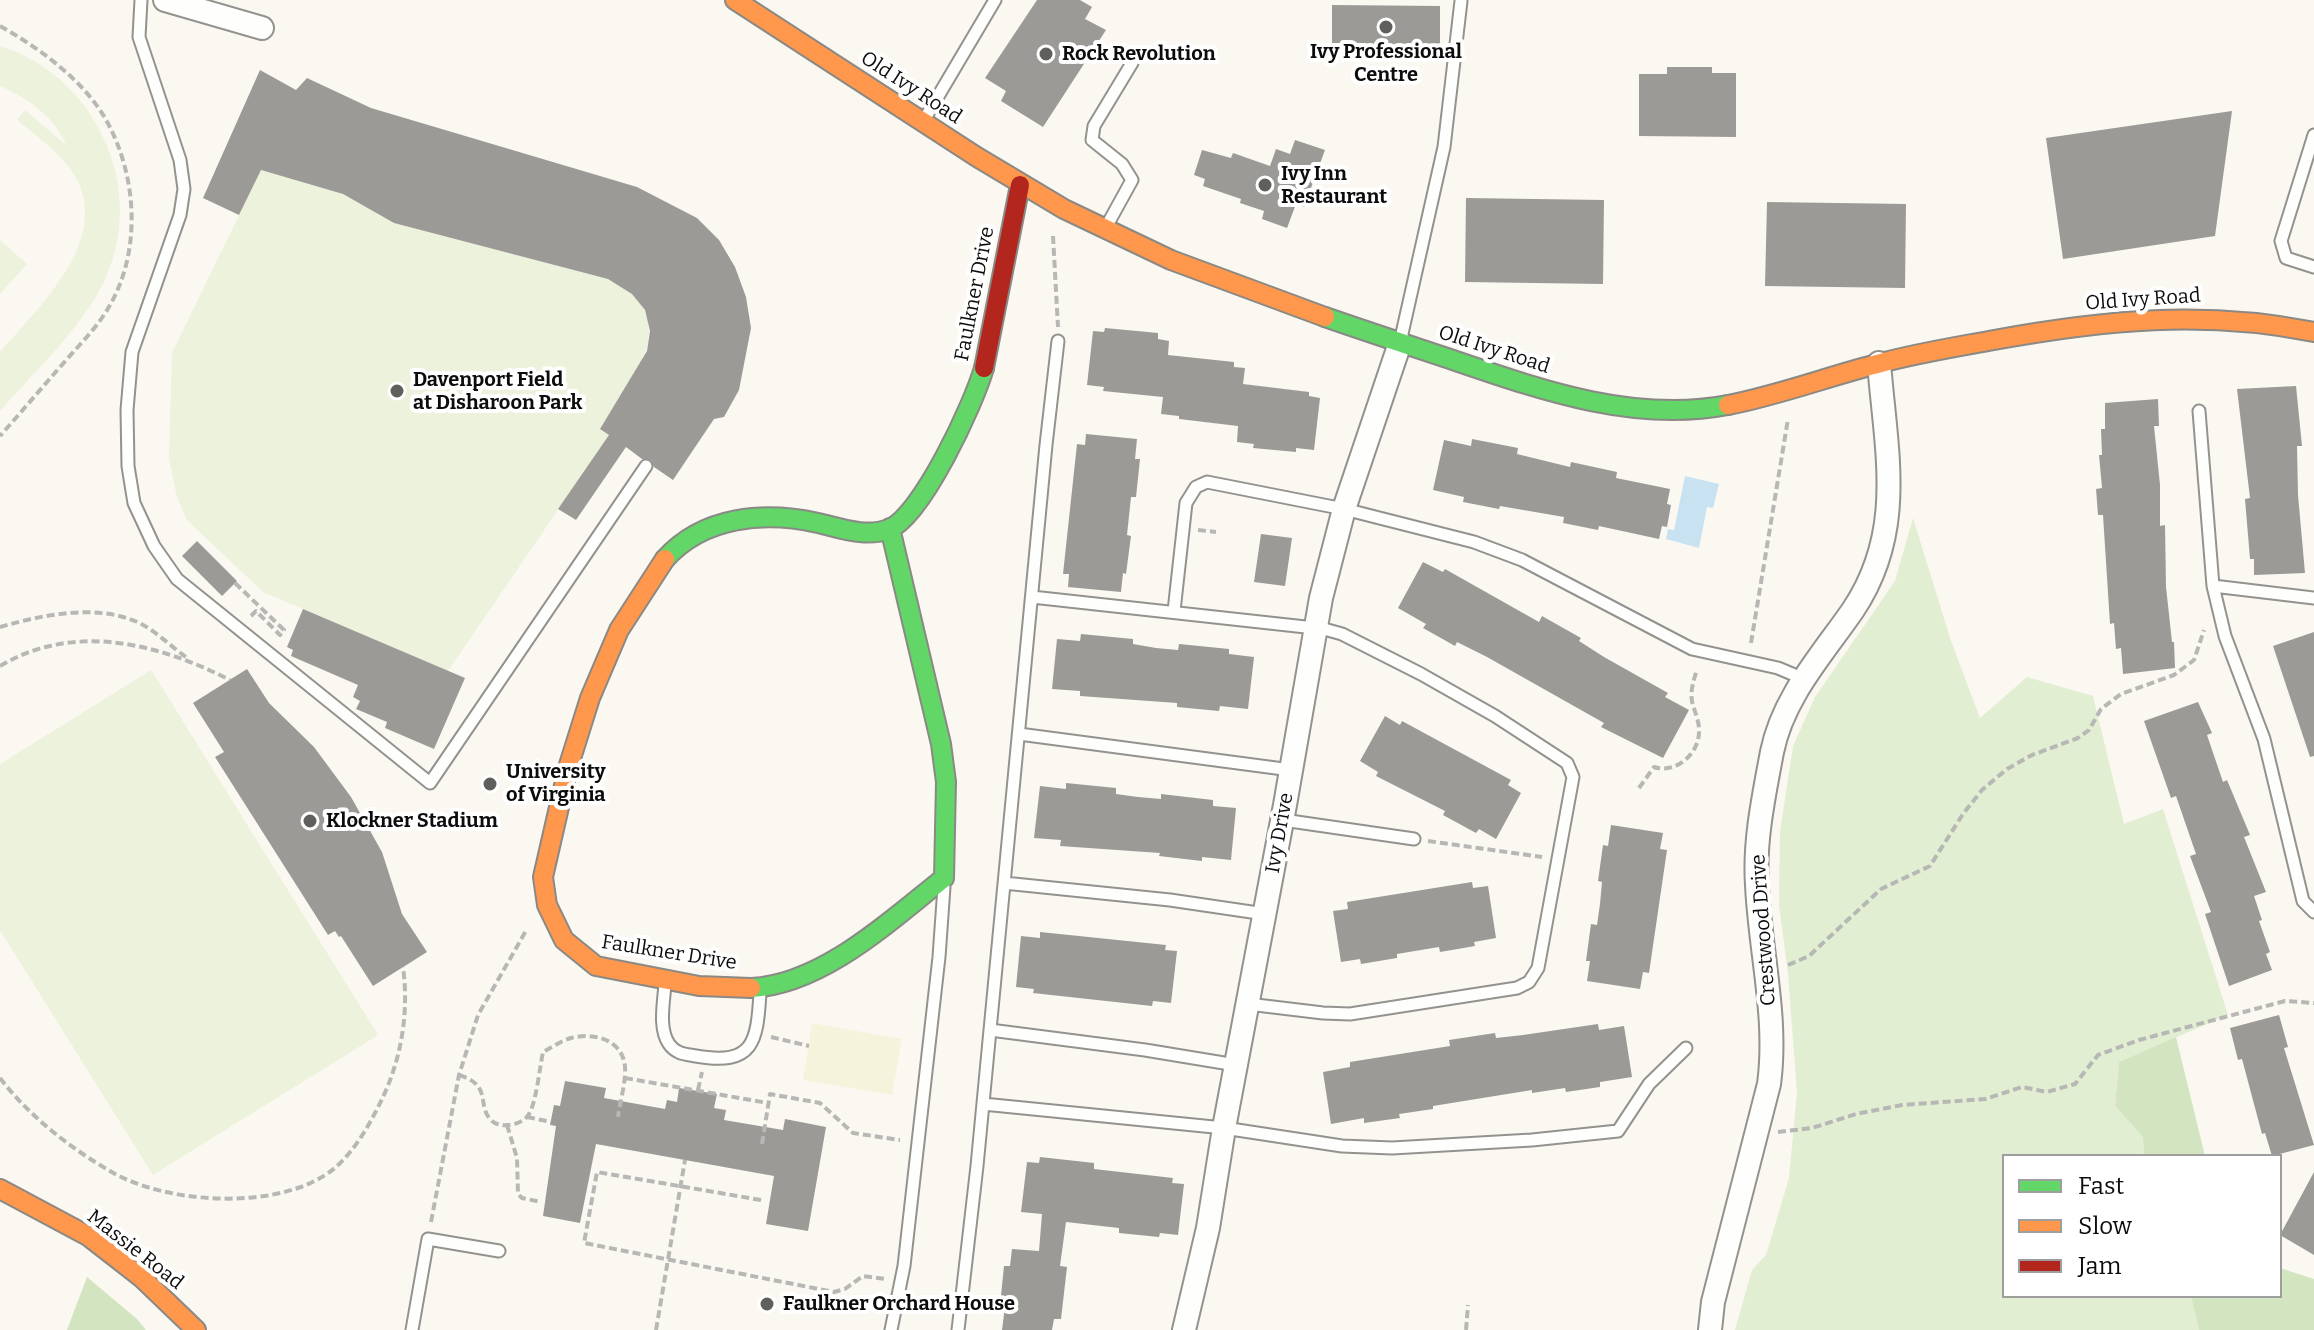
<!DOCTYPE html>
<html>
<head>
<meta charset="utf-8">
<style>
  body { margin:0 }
  #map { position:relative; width:2314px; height:1330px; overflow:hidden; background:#faf8f0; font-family:Bitter,serif }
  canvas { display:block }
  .legend { position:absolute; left:2002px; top:1154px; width:280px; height:144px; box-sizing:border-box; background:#fff; border:2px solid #9e9e9e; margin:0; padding:10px 14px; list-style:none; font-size:24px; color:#0c0c0c }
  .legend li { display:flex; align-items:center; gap:16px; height:40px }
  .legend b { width:40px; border:2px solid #9e9e9e }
</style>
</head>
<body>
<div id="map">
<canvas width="2314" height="1330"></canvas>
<ul class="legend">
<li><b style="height:10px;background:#63d668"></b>Fast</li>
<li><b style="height:10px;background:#ff974d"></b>Slow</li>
<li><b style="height:10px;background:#b3261e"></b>Jam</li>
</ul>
</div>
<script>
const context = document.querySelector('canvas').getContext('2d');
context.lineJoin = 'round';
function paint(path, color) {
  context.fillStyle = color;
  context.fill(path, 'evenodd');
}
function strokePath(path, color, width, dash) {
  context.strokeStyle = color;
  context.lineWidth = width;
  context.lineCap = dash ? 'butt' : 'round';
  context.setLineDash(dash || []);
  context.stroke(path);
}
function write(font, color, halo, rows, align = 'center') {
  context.font = font + ' Bitter,serif';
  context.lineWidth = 8;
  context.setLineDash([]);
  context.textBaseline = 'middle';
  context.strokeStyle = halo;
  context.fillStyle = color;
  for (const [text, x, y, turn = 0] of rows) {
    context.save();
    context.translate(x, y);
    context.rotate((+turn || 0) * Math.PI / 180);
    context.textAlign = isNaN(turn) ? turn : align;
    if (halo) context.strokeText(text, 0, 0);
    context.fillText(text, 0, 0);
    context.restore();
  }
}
paint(new Path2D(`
  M812 1023 902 1039 892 1095 803 1080Z`), '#f6f3dd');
paint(new Path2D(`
  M1913 518 1951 641 1980 718 2027 677 2093 696 2124 824 2163 809 2228 1015 2119 1062 2115 1106 2143 1137 2144 1156H2004V1296H2191L2199 1330H1735L1752 1270 1766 1255 1789 1178 1797 1093 1788 973 1779 905 1780 832 1793 746 1815 697 1895 581Z`), '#e2eed1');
paint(new Path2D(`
  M2176 1037 2205 1156H2144L2143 1137 2115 1106 2119 1062Z
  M2280 1268 2314 1279V1330H2199L2191 1296H2280Z
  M87 1277 137 1319 146 1330H67Z`), '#d2e5c0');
paint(new Path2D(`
  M0 46C94 75 147 186 106 277 84 326 35 371 0 411V352C39 307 117 235 71 170 58 151 35 135 17 120L25 110 66 145C56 118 26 97 0 86Z
  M261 170 343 194 394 223 608 279C616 284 627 289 634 296 674 337 623 391 600 429L609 435 448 671 263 592 187 520 177 497 169 459 172 353Z
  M0 240 27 264 0 294Z
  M151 670 378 1035 153 1175 0 930V764Z`), '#ecf2db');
paint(new Path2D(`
  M1685 476 1719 484 1713 508 1707 507 1699 548 1666 539 1668 529 1674 530Z`), '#c9e2f1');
paint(new Path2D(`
  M1037 0H1080L1092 7 1085 19 1106 30 1043 127 1001 101 1006 91 985 78Z
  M1332 5 1440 6V50L1332 49Z
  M1667 67H1712V73H1736V137L1639 136V74H1667Z
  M260 70 296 90 307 78 371 108 637 187 697 218 719 240 735 267 746 297 751 328 739 390 724 417 714 419 673 480 654 467 651 460 642 459 626 447 576 520 558 509 609 435 600 429 647 351 650 331 645 310 632 294 608 279 394 223 343 194 261 170 239 215 203 198Z
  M2232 111 2215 236 2063 259 2046 138Z
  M1295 140 1325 150 1304 207 1296 204 1287 228 1262 219 1264 211 1240 203 1241 199 1203 186 1205 179 1194 175 1202 150 1231 158 1233 153 1270 166 1276 149 1290 154Z
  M1466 198 1604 200 1603 284 1465 282Z
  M1767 202 1906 204 1905 288 1765 286Z
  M1105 328 1158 333V339L1169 341 1168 355 1234 362V367L1245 368 1243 384 1309 392V396L1320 398 1314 450 1296 448V452L1253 448 1254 444 1237 442 1238 426 1179 419V416L1161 414 1163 397 1103 391 1104 387 1087 385 1093 331 1104 332Z
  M2296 386 2302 446H2297L2298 495 2305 573 2254 575V559H2250L2245 499 2250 498 2237 389Z
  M2158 399 2159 426H2154L2160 485V526L2165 525 2166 587 2172 642H2174L2175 668 2123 674 2121 648 2116 649 2114 623 2110 624 2103 515H2098L2096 489 2102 488 2099 455H2102L2101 429H2105V403Z
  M1086 434 1137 439 1135 459H1140L1136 497H1131L1127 535 1131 536 1126 574 1123 573 1121 592 1068 587 1069 574H1063L1077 444 1085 445Z
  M1472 439 1518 448 1517 454 1570 467 1571 462 1617 472 1616 478 1670 489 1667 504 1671 505 1667 527 1662 526 1659 539 1599 526 1598 530 1563 523 1564 517 1500 506 1499 509 1463 502 1464 497 1433 490 1444 440 1471 446Z
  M1261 534 1292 538 1285 586 1254 582Z
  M197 541 237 581 222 596 182 556Z
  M1423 562 1443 572 1445 569 1539 622 1542 616 1581 638 1579 641 1604 657 1668 693 1665 697 1689 710 1663 758 1601 727 1604 723 1487 657 1457 642 1455 646 1423 628 1426 624 1398 608Z
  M303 609 465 678 434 749 385 728 387 722 356 709 360 701 353 697 358 685 291 656 293 650 287 647Z
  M2314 632V756L2310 757 2273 646Z
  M1081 634 1133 639V644L1156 648 1178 650 1179 644 1229 649V654L1254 657 1248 709 1220 706 1219 711 1177 707V703L1080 696V691L1052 689 1057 639 1080 641Z
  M247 669 269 703 314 747 351 797 382 852 402 914 427 952 373 986 341 936 339 937 335 931 328 935 215 757 224 752 193 703Z
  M2198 702 2212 733 2207 735 2223 782 2227 780 2250 835 2244 837 2266 892 2254 896 2262 920 2259 921 2270 952 2266 954 2272 970 2229 986 2205 914 2211 912 2190 856 2196 854 2176 796 2171 798 2144 721Z
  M1385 716 1400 725 1402 721 1511 780 1508 785 1521 793 1496 839 1479 829 1476 833 1443 815 1445 811 1376 776 1378 772 1360 761Z
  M1066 783 1116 788V794L1138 797 1161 799V794L1213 800V806L1236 808 1231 860 1202 857V861L1159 856 1160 853 1060 846 1061 840 1034 838 1040 786 1066 789Z
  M1611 825 1663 833 1660 849 1667 850 1649 973 1643 972 1640 989 1587 981 1590 961H1586L1591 924 1597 925 1600 904 1602 882 1598 881 1603 845 1608 846Z
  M1472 882 1473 888 1488 886 1496 938 1474 942 1475 946 1440 952 1439 947 1397 954V958L1361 964 1360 959 1341 962 1333 911 1348 909 1347 902Z
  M1040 932 1166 945 1165 950 1177 951 1171 1003 1153 1001 1152 1006 1033 993 1034 989 1016 987 1021 936 1040 938Z
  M2279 1015 2288 1047 2284 1048 2314 1145 2272 1156 2265 1133 2262 1134 2242 1059 2238 1060 2230 1028Z
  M1598 1024 1599 1030 1624 1026 1632 1077 1600 1082V1087L1566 1092 1565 1088 1532 1093V1090L1433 1106V1109L1399 1114 1400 1118 1364 1123V1118L1331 1124 1323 1072 1350 1067V1062L1450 1046 1449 1040 1495 1033 1496 1038 1523 1035Z
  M565 1081 606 1088 604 1098 665 1109 667 1100 677 1102 679 1088 717 1094 714 1108 726 1110 724 1120 783 1130 785 1119 826 1127 808 1231 766 1224 774 1176 596 1144 580 1223 543 1216 556 1126 550 1125 554 1105 560 1106Z
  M1040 1157 1094 1163V1169L1173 1178 1172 1183 1184 1184 1178 1235 1160 1233 1159 1237 1119 1233V1228L1066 1222 1060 1266 1067 1267 1061 1319H1054L1052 1330H1002L1005 1307 1000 1306 1004 1266H1010L1012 1249 1039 1251 1042 1214 1021 1212 1027 1162 1039 1163Z
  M2314 1172V1255L2280 1235Z`), '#9c9a96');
const lane = new Path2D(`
  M141 0 139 37 180 160 184 189 180 215 132 352 127 410 128 466 134 503 154 546 177 579 430 783 646 466
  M924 120 995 0
  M2314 135 2281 241 2286 258 2314 267
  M1105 229 1132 180 1122 164 1092 140 1094 126 1132 63
  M1401 338 1444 147 1461 1
  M2199 411 2213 586 2225 636 2264 739 2303 901 2314 912
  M2213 586 2314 598
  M1032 597 1324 629 1342 634 1421 674 1495 716 1567 763 1573 777 1538 968 1529 982 1517 988 1350 1014 1323 1013 1248 1004
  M1174 611 1186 503 1196 487 1207 482 1344 509 1474 542 1522 560 1692 649 1778 668 1804 679
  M1019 734 1291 770
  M1283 820 1414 839
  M1004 883 1170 900 1265 914
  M665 983C664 1002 658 1028 669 1044 676 1054 685 1054 696 1056 754 1066 757 1042 760 993
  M990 1030 1145 1050 1236 1065
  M983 1104 1224 1128 1342 1146 1392 1148 1532 1140 1618 1131 1649 1084 1686 1048
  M412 1330 428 1239 499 1251
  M891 1330 904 1266 939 957 944 887
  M958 1330 977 1166 1046 445 1058 341`);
const street = new Path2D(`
  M165 0 262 28
  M1184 1330 1208 1228 1224 1128 1285 805 1321 598 1344 509 1400 343
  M1710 1330 1713 1302 1769 1084C1778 1017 1760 952 1757 885 1754 841 1764 795 1772 752 1783 697 1822 655 1853 610 1906 531 1886 452 1879 363`);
const fast = new Path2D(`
  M1325 317C1368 332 1411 346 1453 360 1541 390 1634 423 1728 405
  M665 559C704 516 764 511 818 523 840 528 866 538 889 529 922 516 974 403 984 368
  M751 988C822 985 891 920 944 878L946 782 941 744 890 528`);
const slow = new Path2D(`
  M735 0 977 157 1064 209 1171 260 1325 317
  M1728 405C1780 395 1829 376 1881 363 1918 353 1956 347 1994 340 2104 320 2204 310 2314 332
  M665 559 619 630 590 698 568 768 543 877 547 905 564 940 596 966 699 986 751 988
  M0 1189 88 1236 142 1278 196 1330`);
const jam = new Path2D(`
  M984 368 1020 185`);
strokePath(lane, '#93928f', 15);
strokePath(street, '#93928f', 26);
strokePath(fast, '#8a8985', 22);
strokePath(slow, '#8a8985', 22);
strokePath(jam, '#8a8985', 22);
strokePath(new Path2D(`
  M0 26C39 48 82 79 105 118 137 174 142 249 110 305 99 325 83 341 68 358 45 384 23 410 0 436
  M1053 236 1058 327
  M1198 530 1216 532
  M235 583 284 630 280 635 256 611 251 616
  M0 627C42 615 93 604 135 621 153 628 170 646 186 657
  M1751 643 1788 419
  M0 666C74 622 157 643 230 680
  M1639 788 1654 767C1675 774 1698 755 1699 733 1700 722 1694 711 1692 701 1690 690 1694 680 1697 669
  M1428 841 1542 857
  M1788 965 1809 956 1881 889 1930 866 1963 814 1982 790 2007 769 2032 755 2078 738 2089 730 2101 709 2121 694 2174 675 2194 660 2204 630
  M771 1037 809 1046
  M459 1075C492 1085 477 1104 490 1119 494 1124 501 1126 507 1125 515 1125 525 1121 529 1114 536 1103 540 1066 543 1052 552 1047 561 1041 571 1038 594 1032 623 1040 625 1067 626 1083 620 1101 618 1117
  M0 1078C28 1115 70 1148 110 1171 167 1205 284 1212 336 1167 357 1148 371 1122 383 1097 402 1056 409 1011 403 967
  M625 1078 768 1103
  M698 1090 702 1072
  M527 1117 551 1122
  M507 1125 517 1158 518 1194 522 1198 541 1202
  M1778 1132 1812 1128 1856 1114 1902 1105 1985 1099 2022 1087 2047 1092 2075 1084 2098 1055 2139 1040 2285 1001 2314 1003
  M762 1144 770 1094 820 1103 853 1133 900 1140
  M761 1200 597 1172 584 1243 834 1292 845 1289 863 1276 885 1279
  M431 1222 459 1075 478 1015 527 929
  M656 1330 685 1160
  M1466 1330 1468 1305`), '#b7b7b5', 4, [8, 4]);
strokePath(lane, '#fefefd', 11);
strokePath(street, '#fefefd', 22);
strokePath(fast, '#63d668', 18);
strokePath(slow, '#ff974d', 18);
strokePath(jam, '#b3261e', 18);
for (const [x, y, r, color] of [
  [1386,27,8,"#5f5f5c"],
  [1046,54,8,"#5f5f5c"],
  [1265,185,8,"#5f5f5c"],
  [397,391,8,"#5f5f5c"],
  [490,784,8,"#5f5f5c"],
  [310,821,8,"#5f5f5c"],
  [767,1304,8,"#5f5f5c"]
]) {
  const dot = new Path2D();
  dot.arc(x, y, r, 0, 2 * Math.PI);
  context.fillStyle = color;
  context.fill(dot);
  strokePath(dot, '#fff', 3);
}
write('bold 20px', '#0c0c0c', '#fff', [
  ["Ivy Professional",1386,52,"center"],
  ["Centre",1386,75,"center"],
  ["Rock Revolution",1062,54],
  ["Ivy Inn",1281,174],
  ["Restaurant",1281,197],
  ["Davenport Field",413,380],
  ["at Disharoon Park",413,403],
  ["University",506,772],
  ["of Virginia",506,795],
  ["Klockner Stadium",326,821],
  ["Faulkner Orchard House",783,1304]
], 'left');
write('20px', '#0c0c0c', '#fff', [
  ["Old Ivy Road",911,88,33],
  ["Faulkner Drive",975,294,-79],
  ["Old Ivy Road",2143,300,-4],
  ["Old Ivy Road",1494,350,18],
  ["Ivy Drive",1280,833,-80],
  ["Crestwood Drive",1764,930,-94],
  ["Faulkner Drive",669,953,9],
  ["Massie Road",135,1250,38]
]);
</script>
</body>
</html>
